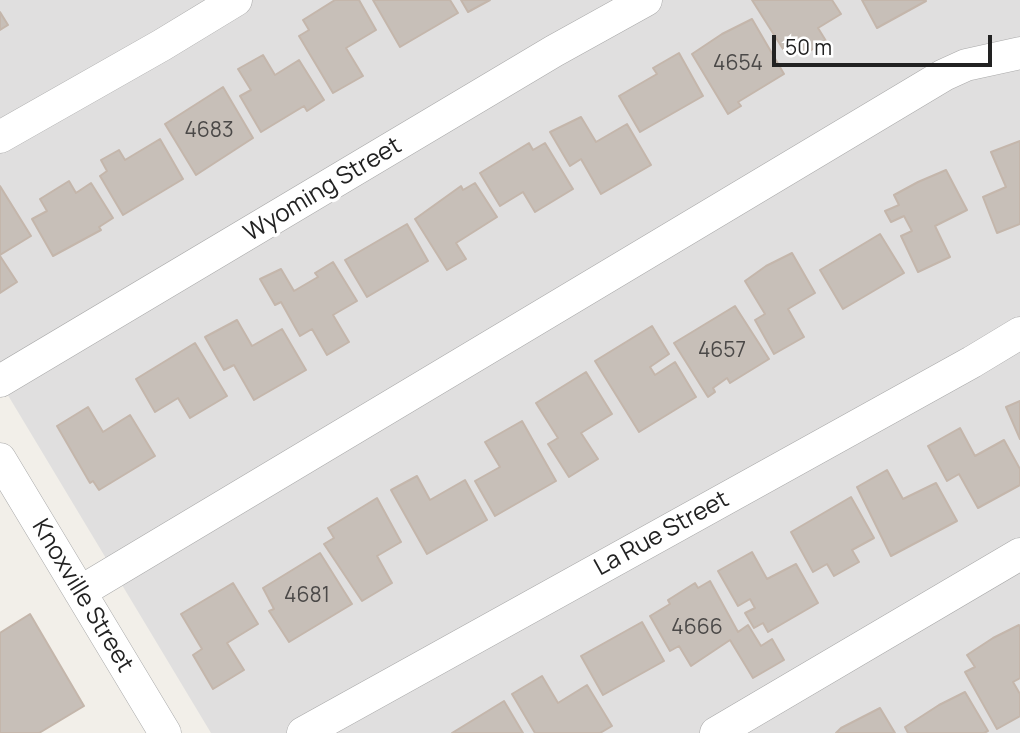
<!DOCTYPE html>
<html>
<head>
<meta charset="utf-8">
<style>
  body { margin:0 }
  #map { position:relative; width:1020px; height:733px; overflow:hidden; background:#f2efe9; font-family:Manrope,sans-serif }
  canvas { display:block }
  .scale { position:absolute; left:772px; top:35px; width:220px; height:32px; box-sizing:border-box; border:4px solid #222; border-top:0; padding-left:9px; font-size:21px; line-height:24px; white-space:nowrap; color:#222; -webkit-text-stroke:5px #fff; paint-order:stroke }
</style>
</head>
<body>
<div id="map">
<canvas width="1020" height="733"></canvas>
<div class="scale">50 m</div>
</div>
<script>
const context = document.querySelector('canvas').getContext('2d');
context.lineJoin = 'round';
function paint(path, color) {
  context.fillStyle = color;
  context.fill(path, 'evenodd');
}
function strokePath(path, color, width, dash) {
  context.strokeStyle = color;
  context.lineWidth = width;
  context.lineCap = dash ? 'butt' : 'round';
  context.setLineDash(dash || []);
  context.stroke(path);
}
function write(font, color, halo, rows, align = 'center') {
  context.font = font + ' Manrope,sans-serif';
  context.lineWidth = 7;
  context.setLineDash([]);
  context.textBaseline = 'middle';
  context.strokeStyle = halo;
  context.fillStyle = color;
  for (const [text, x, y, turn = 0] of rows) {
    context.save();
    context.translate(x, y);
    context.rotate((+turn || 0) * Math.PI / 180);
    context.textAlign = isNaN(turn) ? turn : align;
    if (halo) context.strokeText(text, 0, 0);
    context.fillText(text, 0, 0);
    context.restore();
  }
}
paint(new Path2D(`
  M0 0H1020V733H211L0 382Z`), '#e0dfdf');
const building = new Path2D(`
  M335 0H359L376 30 346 48 363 76 333 93 299 36 309 30 303 20Z
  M373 0H450L458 13 400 47Z
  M461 0H490L468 12Z
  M752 0H832L841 14 818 28 826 41 803 55 794 42 783 49Z
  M862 0H925L926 1 877 28Z
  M0 12 8 25 0 30Z
  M752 19 784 74 738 102 741 106 728 114 692 54 722 34Z
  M679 53 703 96 640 132 619 96 657 74 653 68Z
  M263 55 275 75 299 60 324 100 307 111 304 106 261 132 240 96 251 90 238 69Z
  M223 87 253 138 196 175 165 124Z
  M581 117 596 142 627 124 651 165 601 194 581 159 570 166 550 132Z
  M160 139 183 179 123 215 100 176 107 171 101 160 119 150 125 160Z
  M1020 141V224L997 233 983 197 1006 187 991 152Z
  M529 143 533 150 545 143 573 189 535 212 523 192 500 206 480 173Z
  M946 170 967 210 935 226 950 257 918 272 901 236 912 231 904 216 891 222 885 211 899 205 894 195 918 182Z
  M69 181 76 193 91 183 113 218 99 227 101 230 53 256 32 219 47 211 40 199Z
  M475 183 497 217 456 243 466 259 447 270 415 219 461 186 463 190Z
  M0 186 31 236 0 255Z
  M407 224 428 261 367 297 345 260Z
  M880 234 904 273 843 309 820 270Z
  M792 253 815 293 788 309 804 337 774 354 755 320 765 314 745 281 766 266Z
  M0 256 17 282 0 293Z
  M333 262 357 301 333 315 349 342 327 355 312 329 300 336 281 302 275 305 260 279 281 269 294 291 318 277 315 273Z
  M735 306 769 359 730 383 727 378 713 388 715 392 708 397 674 343Z
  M237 320 252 346 282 329 306 370 254 400 234 365 224 370 205 337Z
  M652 326 669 354 650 367 655 375 675 362 696 397 639 432 595 361Z
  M195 343 227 396 190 418 178 398 155 412 136 379Z
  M586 372 612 414 581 433 598 459 569 477 548 444 558 438 536 403Z
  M1020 401V439L1006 407Z
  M88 407 103 432 130 415 155 456 99 490 93 481 90 483 57 426Z
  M522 421 556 481 495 516 475 481 500 467 485 442Z
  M960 428 975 456 1004 440 1020 469V485L978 508 959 474 947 481 928 446Z
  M887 470 903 499 936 483 957 521 891 556 857 487Z
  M417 476 430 500 465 480 487 520 427 554 391 490Z
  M851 497 874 538 852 550 859 562 834 576 827 564 813 572 791 532Z
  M377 498 401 542 377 556 392 583 362 601 324 544 334 538 328 528Z
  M752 552 767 579 796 564 818 603 768 632 763 623 754 628 745 613 755 608 750 599 738 606 718 571Z
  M320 553 352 604 289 642 269 611 274 609 263 588Z
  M710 581 738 632 748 625 761 646 772 639 784 660 753 678 730 640 691 666 679 646 670 651 650 616 670 604 668 600 695 583 698 588Z
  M233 583 258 624 227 643 244 670 213 689 193 655 202 649 181 614Z
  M30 614 84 706 39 733H0V633Z
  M642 622 664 661 603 695 581 656Z
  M1019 625 1020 627V678L1013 682 1020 694V716L997 729 965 672 975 667 967 655 993 638Z
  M542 676 558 703 587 685 612 726 600 733H535L512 694Z
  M965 692 988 731 984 733H908L905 727 939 705Z
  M504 701 523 733H452Z
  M880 708 895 733H836L841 728Z`);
paint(building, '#c7bfb8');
strokePath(building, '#c4b6ab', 2);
const minor = new Path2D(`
  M0 137 162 45 236 0
  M0 381 554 51 646 0
  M0 459 165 733
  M80 592 944 75 966 65 1020 53
  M303 733 972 362 1020 333
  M716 733 1020 554`);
strokePath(minor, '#a9a9a9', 33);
strokePath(minor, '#fff', 32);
write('21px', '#4b4948', null, [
  ["4654",738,64],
  ["4683",209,131],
  ["4657",722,351],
  ["4681",307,596],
  ["4666",697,628]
]);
write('24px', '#222', '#fff', [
  ["Wyoming Street",323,190,-31],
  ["La Rue Street",662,534,-29],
  ["Knoxville Street",82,596,59]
]);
</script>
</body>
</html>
